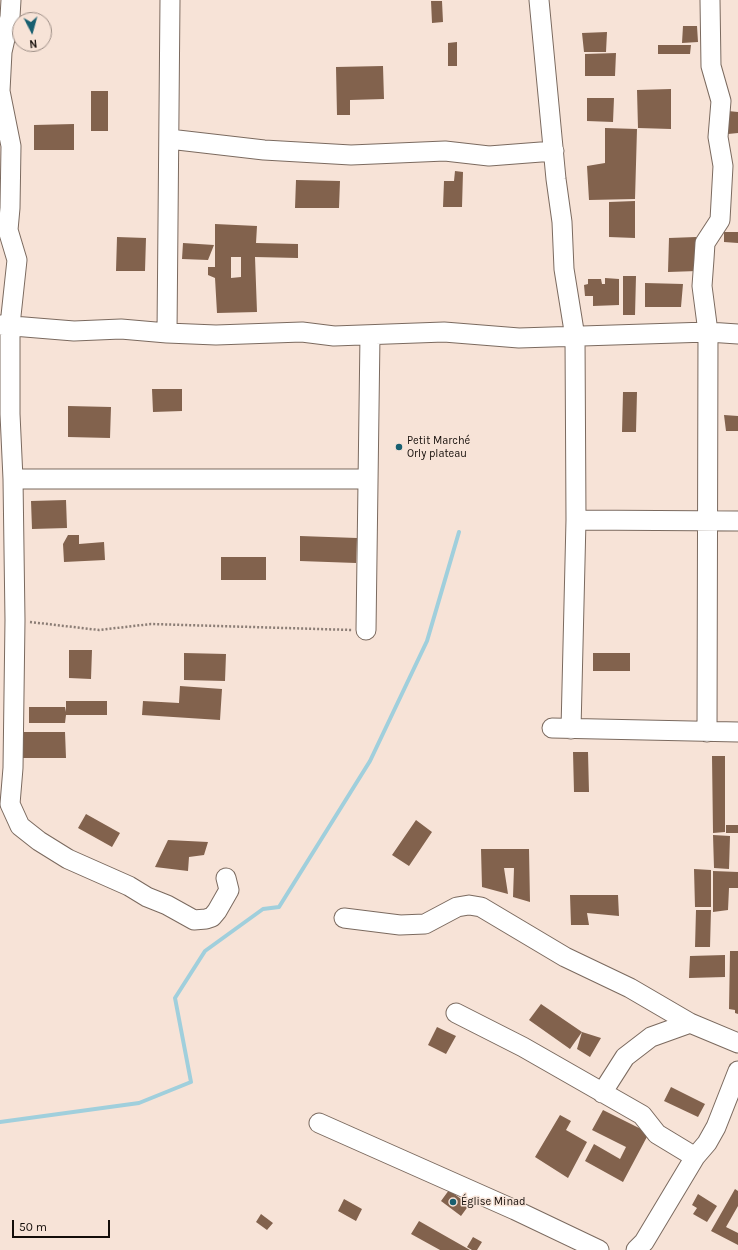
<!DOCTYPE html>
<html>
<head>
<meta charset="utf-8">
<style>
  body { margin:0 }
  #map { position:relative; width:738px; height:1250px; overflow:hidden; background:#f7e3d7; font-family:Karla,sans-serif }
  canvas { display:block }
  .north { position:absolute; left:12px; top:12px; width:40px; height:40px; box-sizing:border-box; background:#f7e3d7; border:1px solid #9c8d85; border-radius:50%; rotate:174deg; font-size:11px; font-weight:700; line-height:16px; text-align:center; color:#140d09 }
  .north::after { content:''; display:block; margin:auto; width:14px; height:18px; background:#185f70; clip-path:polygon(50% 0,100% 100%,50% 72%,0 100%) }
  .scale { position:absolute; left:12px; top:1220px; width:98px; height:18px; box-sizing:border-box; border:2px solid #140d09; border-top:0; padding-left:5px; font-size:12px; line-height:14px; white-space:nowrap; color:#140d09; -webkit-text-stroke:3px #f7e3d7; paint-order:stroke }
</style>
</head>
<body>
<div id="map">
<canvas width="738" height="1250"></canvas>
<div class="north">N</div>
<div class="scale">50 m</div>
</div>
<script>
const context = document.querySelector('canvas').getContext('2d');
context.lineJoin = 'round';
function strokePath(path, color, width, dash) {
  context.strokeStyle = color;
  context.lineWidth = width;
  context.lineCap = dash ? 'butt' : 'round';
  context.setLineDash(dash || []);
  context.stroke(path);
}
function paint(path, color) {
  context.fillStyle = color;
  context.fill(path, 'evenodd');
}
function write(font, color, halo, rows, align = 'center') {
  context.font = font + ' Karla,sans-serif';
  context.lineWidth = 3;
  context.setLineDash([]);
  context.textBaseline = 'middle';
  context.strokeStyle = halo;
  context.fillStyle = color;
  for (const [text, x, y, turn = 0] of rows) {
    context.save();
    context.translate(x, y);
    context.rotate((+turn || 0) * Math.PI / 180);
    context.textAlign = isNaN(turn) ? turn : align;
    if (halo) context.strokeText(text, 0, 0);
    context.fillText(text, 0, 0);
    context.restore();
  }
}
strokePath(new Path2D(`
  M0 1122 139 1103 191 1082 175 998 205 951 263 909 279 907 370 761 427 641 459 532`), '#a0cfdc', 4);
paint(new Path2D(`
  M431 1H442L443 22 432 23Z
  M683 26H697L698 42 682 43Z
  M607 32 606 52H584L582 33Z
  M457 42V66H448V43Z
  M658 45H691L690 54H658Z
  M616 53 615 76H585V54Z
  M383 66 384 99 350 100V115H337L336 67Z
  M671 89V129L638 128 637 90Z
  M91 91H108V131H91Z
  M587 98H614L613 122 587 121Z
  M728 111 738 112V133L728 134Z
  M74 124V150H34V125Z
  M605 128 637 129 635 199 589 200 587 166 605 163Z
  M455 171 463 172 462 207H443L444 181H454Z
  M296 180 340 181 339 208H295Z
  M635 201V238L609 237V202Z
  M215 224 257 226 256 243 298 244V258L255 257 257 312 217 313 215 278 208 275V267H215ZM231 257H241V277L231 278Z
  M724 232H738V243L724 242Z
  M117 237 146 238 145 271H116Z
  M696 237 697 271 668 272 669 238Z
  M183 243 214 245 208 260 182 259Z
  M623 276H636L635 315H623Z
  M605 278 619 279V305L593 306V296H585L584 285 588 284V279H601L602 284H605Z
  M645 283 683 284 681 307H645Z
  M152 389H182V411L153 412Z
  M623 392H637L636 432H622Z
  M68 406 111 407 110 438 68 437Z
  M724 415 738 416V431H726Z
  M66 500 67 528 32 529 31 501Z
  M68 535H79V544L104 542 105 560 64 562 63 544Z
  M300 536 357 538 356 563 300 561Z
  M221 557H266V580H221Z
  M69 650H92L91 679 69 678Z
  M184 653 226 654 225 681 184 680Z
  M593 653H630V671H593Z
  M180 686 222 689 220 720 142 715 143 701 179 703Z
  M66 701H107V715H66L65 723H29V707H65L66 712Z
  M23 732H65L66 758H23Z
  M573 752H588L589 792H574Z
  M712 756H725V832L713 833Z
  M86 814 120 833 112 847 78 828Z
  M416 820 432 832 409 866 392 855Z
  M726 825H738V833H726Z
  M713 835 730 836 729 869 714 868Z
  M168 840 208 842 204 855 189 857 188 871 155 867Z
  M481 849H529L530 902 513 897 514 868H504L508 894 482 887Z
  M694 869 711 870V907H695Z
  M713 871 738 872V888H729L728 910 713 912Z
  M570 895H618L619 916 587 913 589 925H571Z
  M696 910H711L710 947H695Z
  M730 951H738V1014L735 1013V1010L729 1009Z
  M725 955V977L689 978 690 956Z
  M541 1004 582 1032 570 1049 529 1020Z
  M437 1027 456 1036 446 1054 428 1045Z
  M582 1032 601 1038 590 1057 577 1049Z
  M671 1087 705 1104 698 1117 664 1101Z
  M603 1110 649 1133 623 1182 585 1161 594 1144 620 1159 626 1147 592 1130Z
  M560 1115 571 1121 566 1130 587 1142 568 1178 535 1157Z
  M735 1189 738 1191V1206L726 1227 738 1233V1245L711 1231Z
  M449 1190 469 1205 461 1216 441 1201Z
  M698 1194 717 1206 707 1222 693 1214 697 1208 692 1205Z
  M344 1199 362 1209 356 1221 338 1211Z
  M261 1214 273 1223 267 1230 256 1222Z
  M419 1221 470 1250H440L411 1234Z
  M473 1237 482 1242 477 1250H472L467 1247Z`), '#82624d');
const minor = new Path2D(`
  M11 0 10 17 2 52 0 91 11 146 10 208 8 230 17 260 10 325V414L13 479 15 620 13 768 10 804 20 826 39 841 68 859 129 886 147 897 167 905 194 920 206 919 212 917 217 911 229 890 226 878
  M539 0 556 179 562 222 564 269 575 337 576 520 571 729
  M169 139 264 150 351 155 445 151 489 156 554 151
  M0 325 74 331 121 329 167 333 216 335 302 332 334 336 444 332 519 338 708 332 738 334
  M167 333 170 0
  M13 479H368
  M576 520 738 521
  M366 630 370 335
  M552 728 738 732
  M707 732 708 332 702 286 704 259 705 243 720 220 723 166 718 137 721 101 711 66 710 0
  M344 918 400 925 425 924 457 907 469 905 481 907 565 957 630 988 690 1023 738 1043
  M456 1013 523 1047 642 1115 657 1134 695 1157
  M602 1093 625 1057 651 1037 690 1023
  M319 1123 515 1210 599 1250
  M636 1250 644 1242 695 1157 707 1143 716 1127 738 1071`);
strokePath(minor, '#7b6a5f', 21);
strokePath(new Path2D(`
  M30 622 99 630 151 624 352 630`), '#8b7d75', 2.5, [2, 2]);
strokePath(minor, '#fff', 19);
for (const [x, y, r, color] of [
  [399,447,4,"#185f70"],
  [453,1202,4,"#185f70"]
]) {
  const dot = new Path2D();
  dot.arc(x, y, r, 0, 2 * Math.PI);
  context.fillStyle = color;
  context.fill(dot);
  strokePath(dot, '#f7e3d7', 1.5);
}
write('11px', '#140d09', '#f7e3d7', [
  ["Petit Marché",407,441],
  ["Orly plateau",407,454],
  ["Église Minad",461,1202]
], 'left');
</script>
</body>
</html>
